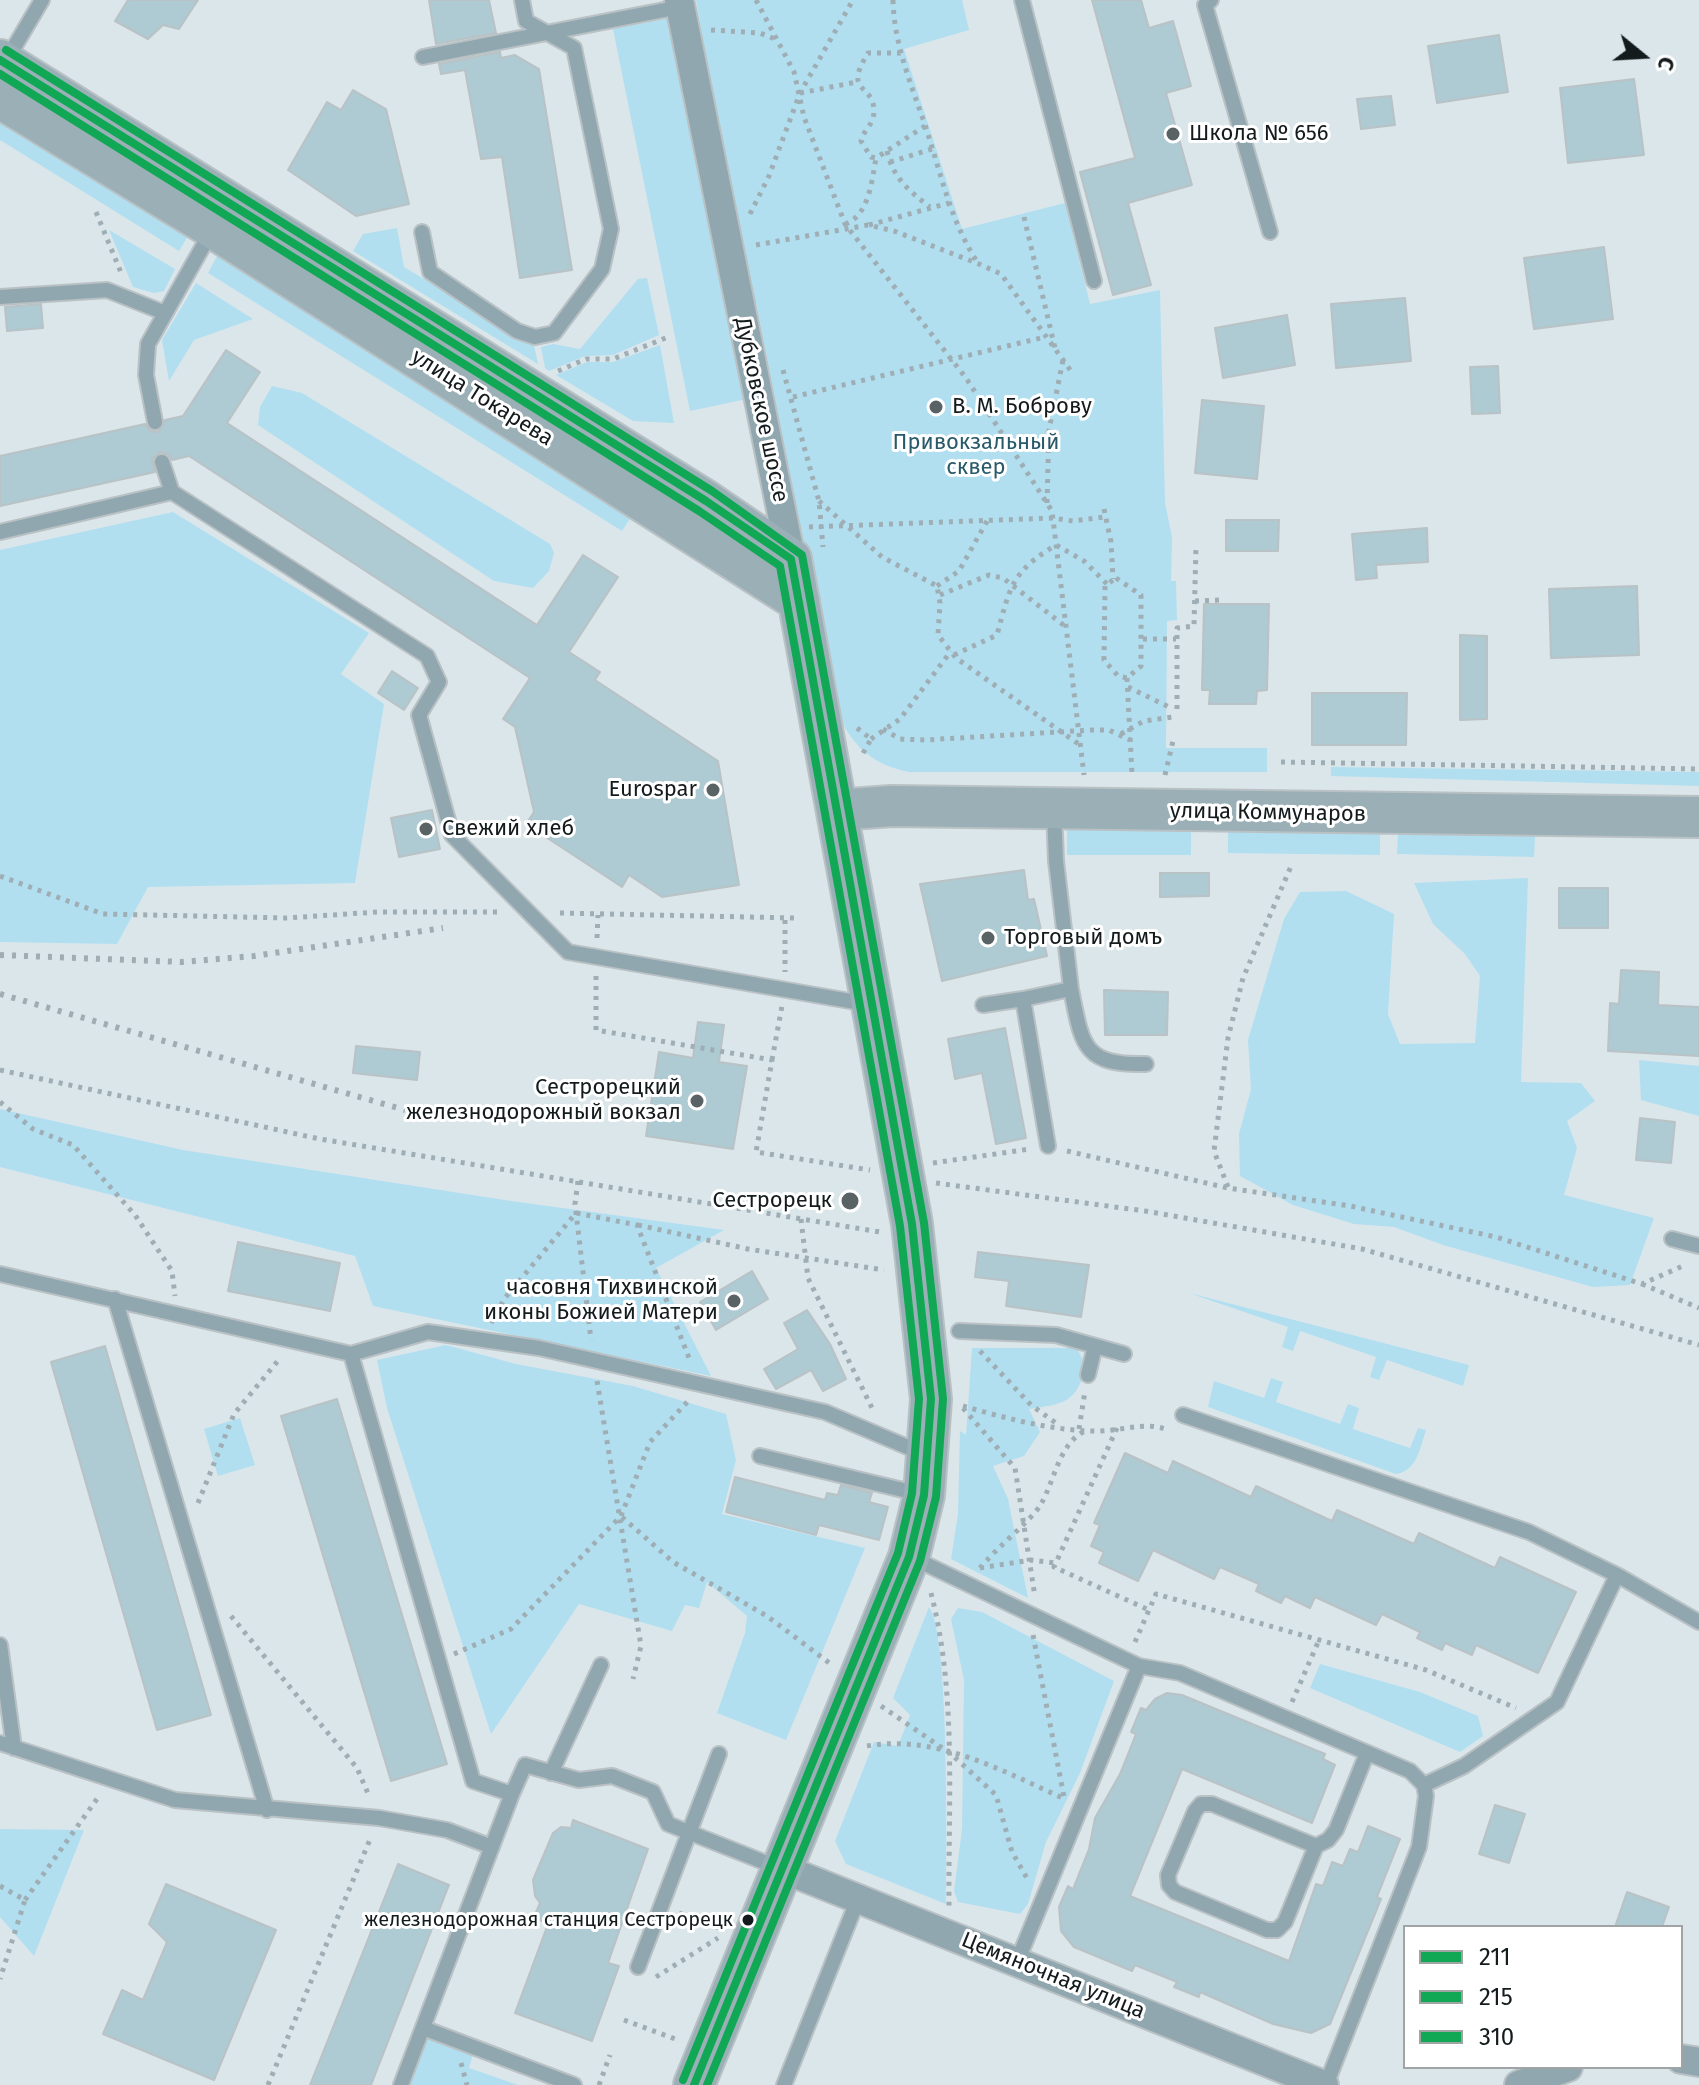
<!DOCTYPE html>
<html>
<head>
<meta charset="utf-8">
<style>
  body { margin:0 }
  #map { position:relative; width:1699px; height:2085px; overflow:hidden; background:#dbe6eb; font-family:"Fira Sans",sans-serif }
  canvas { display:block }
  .legend { position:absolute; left:1403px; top:1925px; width:280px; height:144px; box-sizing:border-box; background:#fff; border:2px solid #a1a4a5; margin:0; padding:10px 14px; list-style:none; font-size:24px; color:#131b1d }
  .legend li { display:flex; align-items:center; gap:16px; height:40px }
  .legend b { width:40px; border:2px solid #a1a4a5 }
  .north { position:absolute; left:1603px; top:16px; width:80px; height:80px; -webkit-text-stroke:6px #fff; paint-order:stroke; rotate:108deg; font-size:22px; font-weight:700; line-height:32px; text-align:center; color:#131b1d }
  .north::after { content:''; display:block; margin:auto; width:28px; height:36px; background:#131b1d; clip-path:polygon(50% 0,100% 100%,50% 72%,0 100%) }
</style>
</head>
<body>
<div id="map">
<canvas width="1699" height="2085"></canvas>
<ul class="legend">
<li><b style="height:10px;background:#10a855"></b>211</li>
<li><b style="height:10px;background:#10a855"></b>215</li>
<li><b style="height:10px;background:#10a855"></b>310</li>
</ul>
<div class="north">С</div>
</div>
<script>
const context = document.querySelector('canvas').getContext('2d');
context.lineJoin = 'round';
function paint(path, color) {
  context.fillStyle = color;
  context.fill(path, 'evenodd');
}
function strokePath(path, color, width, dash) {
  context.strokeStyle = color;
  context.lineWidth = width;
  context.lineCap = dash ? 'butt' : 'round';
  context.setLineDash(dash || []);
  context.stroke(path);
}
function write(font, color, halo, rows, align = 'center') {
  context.font = font + ' "Fira Sans",sans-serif';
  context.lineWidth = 6;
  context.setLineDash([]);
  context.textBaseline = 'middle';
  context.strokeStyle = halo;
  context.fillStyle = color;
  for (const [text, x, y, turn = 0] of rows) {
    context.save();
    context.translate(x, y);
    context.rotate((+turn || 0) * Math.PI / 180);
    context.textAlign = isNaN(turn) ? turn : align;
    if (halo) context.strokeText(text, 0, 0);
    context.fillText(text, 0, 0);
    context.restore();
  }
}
paint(new Path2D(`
  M696 0H962L969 30 904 49 962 229 1065 203 1090 304 1160 290 1165 503 1172 537 1171 581H1176L1177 620 1167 621 1166 748H1267V772H909C874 765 853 747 839 716L832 717 777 409 757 307 741 259Z
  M671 18 747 399 690 411 613 29Z
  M0 107 194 226 179 251 0 140Z
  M397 228 404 267 534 345 538 364 353 251 363 234Z
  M109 230 175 269 164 291 154 293 133 287Z
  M223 245 638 506 622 531 208 273Z
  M647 278 659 335 613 355 585 356 549 371 545 368 541 347 553 344 580 349 638 279Z
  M196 283 253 319 194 340 169 381 162 340Z
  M660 345 674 423 633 421 556 375 587 362H613Z
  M272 386 302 393 550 544 554 553 549 571 533 588 494 581 258 425 260 407Z
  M173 512 369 633 341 674 384 704 355 883 148 887 117 944 0 942V550Z
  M1331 767 1699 772V786L1331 776Z
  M1067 830H1191V855H1067Z
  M1228 831 1380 833V855L1228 853Z
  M1398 833 1535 836 1534 857 1397 854Z
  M1528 878 1521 1082 1581 1083 1595 1101 1567 1121 1577 1148 1564 1195 1654 1218 1630 1285 1593 1287 1443 1245 1394 1227 1354 1224 1293 1205 1240 1176 1239 1134 1251 1089 1248 1040 1284 919 1300 892 1346 891 1394 914 1388 1014 1400 1044 1475 1043 1480 976 1465 954 1433 924 1414 883Z
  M1639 1060 1699 1066V1116L1641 1100Z
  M0 1109 183 1150 511 1201 724 1230 656 1268 711 1376 373 1306 355 1256 0 1167Z
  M1189 1293 1469 1365 1463 1386 1387 1360 1379 1380 1370 1377 1376 1357 1300 1331 1293 1351 1282 1347 1288 1327Z
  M446 1345 516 1364 633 1386 726 1414 736 1460 722 1514 865 1548 786 1740 717 1713 745 1633 747 1616 707 1582 699 1608 685 1605 672 1631 579 1604 491 1734 387 1408 377 1360Z
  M972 1348H1077L1086 1367C1076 1403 1064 1404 1029 1409L1040 1432 1024 1456 993 1466 1008 1499 1028 1598 951 1559 958 1514 960 1431 966 1435Z
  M1271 1378 1283 1382 1276 1402 1340 1424 1348 1404 1359 1408 1353 1429 1410 1448 1418 1428 1426 1430C1420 1448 1417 1471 1396 1474L1208 1407 1214 1381 1264 1398Z
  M240 1418 255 1465 218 1476 204 1429Z
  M929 1607C950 1634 946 1857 946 1904L846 1864 835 1841 874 1742 898 1746 910 1715 893 1698Z
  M958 1608 982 1612 1114 1681 1080 1773 1046 1842 1028 1904 1020 1914 958 1902 954 1891 962 1829 964 1680 951 1619Z
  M1320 1664 1420 1692 1478 1716 1483 1736 1460 1752 1310 1688Z
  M0 1829 84 1830 34 1956 0 1917Z
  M424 2037 473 2054 469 2068 518 2085H406Z`), '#b1dff0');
const building = new Path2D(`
  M128 0H198L179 29 163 25 148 39 115 21Z
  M429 0H489L496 33 436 44Z
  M1092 0H1141L1149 28 1173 21 1191 86 1166 93 1192 185 1128 203 1151 285 1113 295 1080 172 1135 158Z
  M1499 35 1508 92 1437 103 1428 46Z
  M500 52 501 58 515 55 539 69 572 270 520 278 502 157 481 159 465 70 441 74 439 64Z
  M1634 79 1644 155 1568 163 1560 88Z
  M353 90 386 109 409 204 356 216 288 170 327 102 341 110Z
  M1391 96 1395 125 1361 129 1357 99Z
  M1604 247 1613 319 1534 329 1524 258Z
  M1405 298 1411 361 1336 368 1331 304Z
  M41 304 43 328 7 331 5 307Z
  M1287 315 1295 365 1223 378 1215 328Z
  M226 350 260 372 227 423 537 625 583 555 618 577 569 652 600 672 595 680 718 761 739 885 662 897 629 875 622 887 526 824 534 812 515 727 503 719 530 678 189 456 172 460 168 454 160 452 152 459 155 472 0 506V456L145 424 151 431 158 432 165 420 183 416Z
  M1498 366 1500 413 1472 414 1470 367Z
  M1202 400 1264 406 1257 479 1195 473Z
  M1226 520H1279L1278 551H1226Z
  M1427 528 1428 562 1376 565 1377 578 1356 580 1352 534Z
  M1637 586 1639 655 1551 658 1549 589Z
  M1204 604H1269L1267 690 1257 691 1256 704H1209L1210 690H1202Z
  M1460 635 1487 636V719L1460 720Z
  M392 671 418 688 404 710 378 693Z
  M1312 693H1407L1406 745H1312Z
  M432 810 440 849 399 857 391 818Z
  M1024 870 1028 900 1034 899 1047 956 942 981 920 884Z
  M1160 873H1209V896L1160 897Z
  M1559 888H1608V928H1559Z
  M1621 970 1659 972 1658 1005 1699 1007V1056L1608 1051 1610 1003 1619 1004Z
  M1104 990 1168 992 1167 1035H1105Z
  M698 1022 724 1025 719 1062 747 1066 733 1149 646 1136 659 1052 693 1058Z
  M1005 1028 1026 1138 996 1144 982 1073 955 1079 948 1039Z
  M356 1046 420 1052 417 1080 353 1073Z
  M1640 1118 1675 1122 1671 1163 1636 1160Z
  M238 1242 340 1263 330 1311 228 1291Z
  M978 1252 1089 1265 1081 1317 1006 1306 1009 1281 975 1277Z
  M752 1271 768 1299 716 1330 700 1302Z
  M807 1310 830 1344 846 1379 823 1391 811 1370 776 1389 764 1369 798 1349 784 1323Z
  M105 1346 211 1715 157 1730 51 1362Z
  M337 1399 447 1764 391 1781 281 1416Z
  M1125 1453 1168 1473 1173 1461 1251 1497 1256 1486 1332 1521 1337 1510 1414 1544 1419 1533 1495 1568 1500 1557 1576 1592 1538 1673 1476 1645 1472 1655 1445 1643 1442 1650 1417 1638 1420 1632 1382 1614 1376 1625 1315 1597 1310 1608 1285 1596 1281 1603 1256 1591 1259 1584 1220 1567 1214 1579 1153 1550 1138 1581 1099 1563 1104 1552 1091 1546 1100 1525 1094 1523Z
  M735 1477 825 1500 827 1493 838 1495 841 1485 872 1493 869 1502 888 1507 879 1540 819 1525 816 1535 726 1512Z
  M1167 1693 1182 1695 1325 1754 1323 1759 1335 1765 1312 1823 1182 1769 1130 1896 1289 1961 1316 1884 1323 1886 1332 1862 1343 1866 1350 1849 1358 1852 1368 1826 1400 1839 1377 1897 1381 1899 1330 2024 1311 2033 1273 2024 1200 1992 1199 1997 1174 1987 1177 1982 1135 1965 1132 1971 1074 1947 1061 1931 1059 1907 1068 1886 1073 1889 1089 1849 1095 1818 1120 1774 1136 1734 1131 1732 1141 1708 1146 1710 1155 1699Z
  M1495 1805 1525 1814 1509 1863 1479 1854Z
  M573 1820 648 1849 608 1963 619 1966 592 2041 515 2013 548 1924 534 1917 540 1903 535 1896 533 1880 553 1833 561 1827 571 1828Z
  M398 1864 449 1885 371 2085H310Z
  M166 1884 276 1930 214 2080 103 2034 122 1990 143 2000 167 1942 149 1924Z
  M1627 1892 1669 1907 1662 1927H1615Z`);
paint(building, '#aecad3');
strokePath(building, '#b9c2c5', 2);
const lane = new Path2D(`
  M1022 0 1094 281
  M1211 0 1205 5 1270 232
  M423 57 680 7
  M6 61 42 0
  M422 232 430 272 517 331 535 337 554 333 602 269 611 229 574 48 526 21 522 0
  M0 297 107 290 165 313
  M155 422 146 375 148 344 211 232
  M172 492 427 656 439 682 419 715 452 835 568 952 867 1004
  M0 532 172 492 162 462
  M1071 989C1082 1044 1082 1066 1146 1064
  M983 1005 1023 999
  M1048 1146 1023 999 1071 989 1056 861 1054 810
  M1672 1239 1699 1246
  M0 1274 351 1354 473 1781 512 1794 401 2085
  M115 1299 267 1810
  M959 1331 1056 1335 1124 1354
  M351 1354 428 1332 539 1348 825 1412 924 1454
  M1088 1375 1095 1346
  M1183 1415 1529 1532 1617 1575 1699 1622
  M760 1456 920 1494
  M913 1558 1139 1666 1180 1673 1410 1771 1424 1785 1426 1796 1419 1847 1326 2085
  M0 1645 14 1748
  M0 1743 175 1800 379 1818 447 1830 492 1847
  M551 1773 601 1665
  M1424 1785 1464 1766 1557 1702 1617 1575
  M512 1794 525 1765 579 1780 612 1776 653 1792 668 1824 779 1868
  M1316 1846 1285 1922 1277 1930H1267L1175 1892 1169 1885 1168 1875 1195 1811 1201 1804H1212L1316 1846 1328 1840 1336 1830 1367 1753
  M1017 1962 1139 1666
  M638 1967 719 1754
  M423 2028 574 2085
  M784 2085 858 1899`);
const street = new Path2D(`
  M679 0 791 559
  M781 1868 1324 2085
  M1681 2059 1699 2062
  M1519 2085 1568 2067`);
const secondary = new Path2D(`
  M0 60 706 501 791 559 912 1224 931 1399 924 1495 909 1557 694 2085
  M0 98 213 228 799 601
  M837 810 892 806 1699 817`);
strokePath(lane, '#b9c1c4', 18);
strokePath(street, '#b9c1c4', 32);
strokePath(secondary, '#b9c1c4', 44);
strokePath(new Path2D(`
  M756 0 794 72 804 117 845 224 966 378 1052 511 1084 775
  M893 0C894 44 911 84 925 125 941 173 950 221 978 263
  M711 30 760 33 775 39
  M901 53H868C842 95 874 82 874 112 873 126 864 129 861 141L871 157 876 158 925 126
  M800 93 857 82
  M887 151C893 178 909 191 930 207
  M890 162 932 149
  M96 212 122 275
  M750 214 769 176 800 93 853 0
  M1024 217 1055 348
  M845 224C869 216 872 180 876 158
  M869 225 949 203
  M756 245 868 225 894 231 979 264 1001 274 1071 371
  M783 370 819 501 823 547
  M558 371 586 359H613L668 337
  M793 397 1045 337
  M819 501 882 557 937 586 940 603 938 635 956 658 1080 745
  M1047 503 1049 430 1063 360
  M1104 509 1111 542 1113 579
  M809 527 1053 518 1073 521 1104 517
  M1116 578 1141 595V666L1127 678 1118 676 1104 660 1105 586Z
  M937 586 959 571 987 521
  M940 595 989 575 1003 578 1066 627
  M1195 601 1220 600
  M1143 639H1176
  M954 655 997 635C1010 587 1011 572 1056 545L1084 561 1107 584
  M1127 678 1132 774
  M1128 687 1173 709
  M1177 709V628L1194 626 1196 546
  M857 728 871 739 862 755
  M883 729 900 739 925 740 1092 730H1109L1130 740
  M1121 734 1144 721 1173 717
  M871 739 900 719 951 651
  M1281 762 1699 769
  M1165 775 1173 741
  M0 876 103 914 287 918 377 912H502
  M560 913 795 918
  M785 920V972
  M597 938 598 915
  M596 976V1030L772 1060 756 1152 870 1170
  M772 1060 782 1006
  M0 1070 320 1139 880 1232
  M0 1102 33 1129 73 1145 135 1215 172 1271 175 1296
  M1067 1151 1228 1188 1350 1206 1496 1237 1642 1284 1685 1265
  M933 1163 1030 1149
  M578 1181 575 1204 591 1340
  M936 1183 1145 1211 1362 1249 1699 1345
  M1228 1187 1214 1151 1228 1038 1243 978 1292 864
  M801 1219 808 1278 873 1410
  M638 1225 748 1249 884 1270
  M1642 1284 1699 1308
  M491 1323 505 1298 576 1213 637 1225 691 1363
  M980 1351 1031 1405 1060 1426
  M597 1381 641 1646 633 1679
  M963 1406C1005 1418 1053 1431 1097 1431 1123 1431 1144 1421 1169 1430
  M963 1408 1015 1468 1035 1597
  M1117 1428 1054 1567 1149 1610
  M1079 1429 1085 1391
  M198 1503 234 1414 281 1357
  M622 1517 673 1562 767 1616 832 1665
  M980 1568C995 1549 1033 1519 1041 1504 1055 1480 1059 1442 1087 1430
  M980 1568 1031 1560 1056 1563
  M931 1593C957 1693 948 1804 949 1906
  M231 1616 357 1768 370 1798
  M1033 1635 1064 1797
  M1135 1642 1156 1594 1426 1670 1516 1708
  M454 1654 511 1629 621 1516 650 1442 690 1399
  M1292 1702 1319 1640
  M881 1706 951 1754 996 1795 1012 1852 1028 1880
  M867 1746C938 1734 1002 1771 1065 1799
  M0 1886 25 1900 0 1979
  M25 1900 99 1796
  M679 1913 722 1929
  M656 1977 718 1938
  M624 2020 678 2040
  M461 2063 467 2085
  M268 2085 371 1837
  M599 2085 610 2055`), '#9faeb4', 5, [4, 6]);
strokePath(lane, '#90a7af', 14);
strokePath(street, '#90a7af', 28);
strokePath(secondary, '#9aafb6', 40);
strokePath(new Path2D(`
  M0 955 182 962 254 956 443 928
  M0 994 405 1110`), '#9facb2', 6, [4, 8]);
strokePath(new Path2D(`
  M0 60 706 501 791 559 912 1224 931 1399 924 1495 909 1557 694 2085`), '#10a855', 8);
strokePath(new Path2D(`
  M0 74 699 511 780 566 900 1226 919 1399 912 1493 898 1553 683 2080`), '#10a855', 8);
strokePath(new Path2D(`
  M6 50 712 491 802 555 924 1223 943 1399 936 1497 920 1561 707 2085`), '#10a855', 8);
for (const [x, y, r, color] of [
  [1173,134,8,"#596265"],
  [936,407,8,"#596265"],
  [713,790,8,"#596265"],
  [426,829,8,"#596265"],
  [988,938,8,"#596265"],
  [697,1101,8,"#596265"],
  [850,1201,10,"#596265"],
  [734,1301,8,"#596265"],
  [748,1920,7,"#131b1d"]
]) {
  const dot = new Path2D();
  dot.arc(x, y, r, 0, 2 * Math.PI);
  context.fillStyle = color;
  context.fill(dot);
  strokePath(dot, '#fff', 3);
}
write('20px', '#131b1d', '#fff', [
  ["железнодорожная станция Сестрорецк",733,1920]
], 'right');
write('22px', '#131b1d', '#fff', [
  ["Школа № 656",1189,134],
  ["В. М. Боброву",952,407],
  ["Eurospar",697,790,"right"],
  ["Свежий хлеб",442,829],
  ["Торговый домъ",1004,938],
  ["Сестрорецкий",681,1088,"right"],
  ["железнодорожный вокзал",681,1113,"right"],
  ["Сестрорецк",832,1201,"right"],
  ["часовня Тихвинской",718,1288,"right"],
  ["иконы Божией Матери",718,1313,"right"]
], 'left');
write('22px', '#131b1d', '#fff', [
  ["улица Токарева",482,398,32],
  ["Дубковское шоссе",761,410,78],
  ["улица Коммунаров",1268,813,1],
  ["Цемяночная улица",1053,1976,22]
]);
write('22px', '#295a6a', '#fff', [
  ["Привокзальный",976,443],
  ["сквер",976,468]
]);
</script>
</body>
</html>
